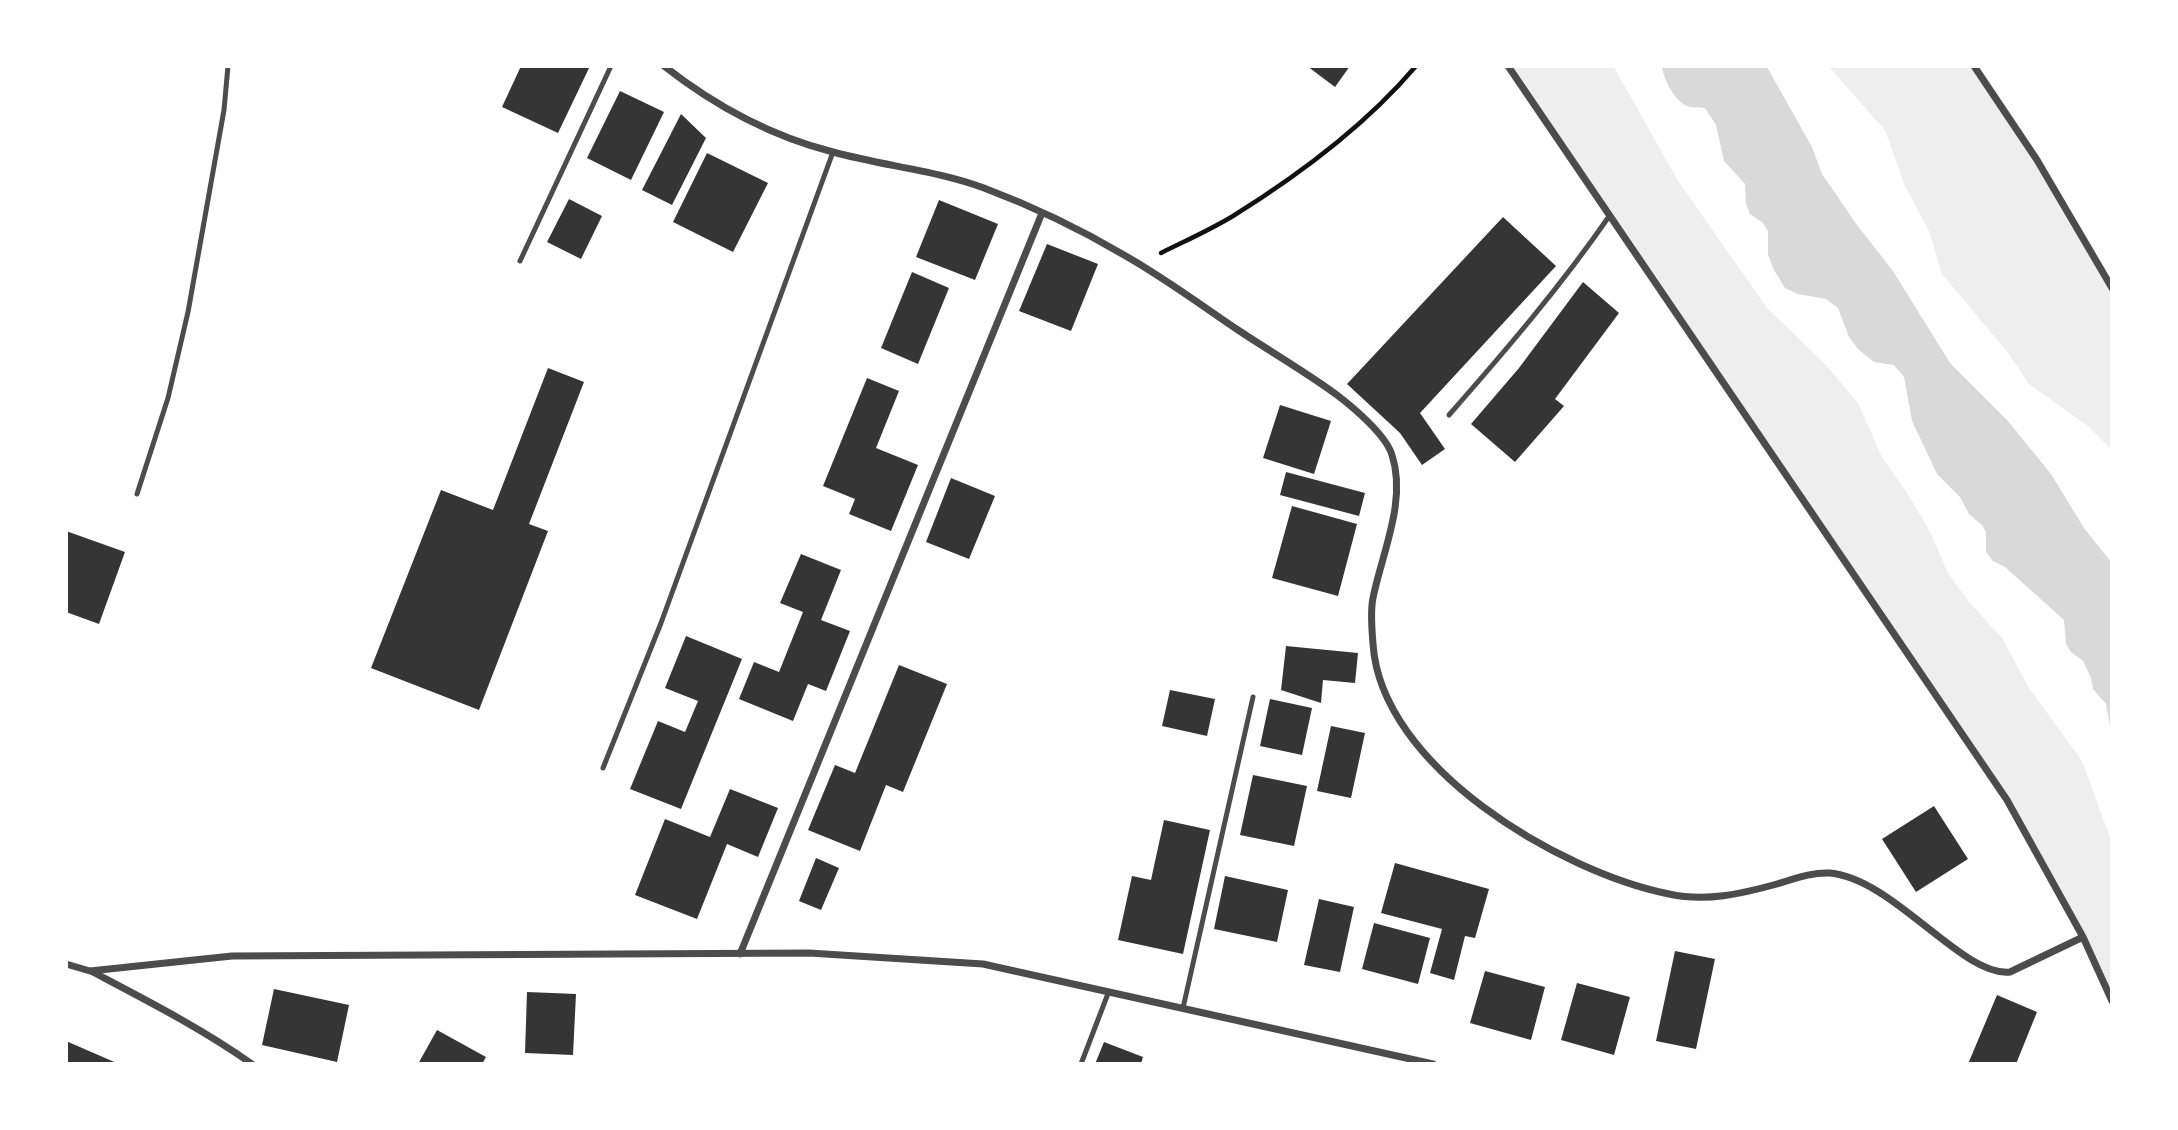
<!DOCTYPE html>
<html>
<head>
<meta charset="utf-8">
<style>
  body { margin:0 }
  #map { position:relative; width:2178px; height:1130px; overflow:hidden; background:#fff; font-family:"Exo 2",sans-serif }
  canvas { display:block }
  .frame { position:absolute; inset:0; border:68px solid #fff; pointer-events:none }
</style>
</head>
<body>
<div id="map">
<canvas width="2178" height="1130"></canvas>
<div class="frame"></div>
</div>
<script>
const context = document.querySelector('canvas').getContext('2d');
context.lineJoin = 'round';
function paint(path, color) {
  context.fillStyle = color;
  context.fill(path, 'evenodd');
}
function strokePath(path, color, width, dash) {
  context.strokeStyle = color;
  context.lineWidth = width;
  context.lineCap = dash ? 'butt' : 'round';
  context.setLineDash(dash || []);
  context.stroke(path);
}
paint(new Path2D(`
  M1508 67H1614L1678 181 1767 308 1825 364 1858 403 1882 457 1909 496 1930 532 1949 575 1970 603 2002 638 2029 688 2082 761 2111 840V1001L2083 937 2007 800Z
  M1829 67H1974L2037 160 2111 288V449L2088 426 2029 384 2009 354 1942 274 1929 231 1904 184 1885 130Z`), '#eee');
paint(new Path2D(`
  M1662 67H1767L1812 147 1822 174 1857 225 1893 271 1950 363 2008 421 2051 474 2084 528 2111 562V731L2106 704 2093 689 2091 678 2083 661 2071 652 2066 644 2064 620 2005 567 1993 561 1986 552V532L1982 525 1969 514 1960 497 1937 474 1912 421 1904 377 1894 365 1874 362 1859 350 1849 337 1838 308 1826 299 1798 294 1785 288 1774 270 1768 255V231L1763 223 1750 214 1746 204 1745 184 1724 161 1716 125 1705 108C1699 107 1692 108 1687 106 1674 100 1664 80 1662 67Z`), '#d9d9d9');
paint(new Path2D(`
  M521 66H590L558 133 502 107Z
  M1307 66H1350L1335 87Z
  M620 91 664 112 631 180 587 158Z
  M681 114 706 138 672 205 642 190Z
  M707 153 768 183 733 252 673 222Z
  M569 199 602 216 581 259 547 242Z
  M939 200 998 224 975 280 916 257Z
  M1503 217 1556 266 1420 413 1445 449 1422 465 1400 433 1347 384Z
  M1047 244 1098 264 1071 331 1019 311Z
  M912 272 949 288 918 364 881 348Z
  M1583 282 1619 313 1555 399 1564 406 1515 462 1471 424 1519 368Z
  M548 368 584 382 529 524 548 531 479 710 371 668 441 490 493 510Z
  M867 378 899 391 876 448 918 465 891 531 849 514 855 499 823 486Z
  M1280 405 1331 421 1314 474 1263 458Z
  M1286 472 1365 493 1359 516 1280 495Z
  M951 478 995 496 969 559 926 542Z
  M1292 506 1357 524 1338 596 1272 578Z
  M66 531 125 552 99 624 66 612Z
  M801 554 841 570 821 620 850 631 826 691 808 684 793 721 739 699 754 662 779 672 803 612 780 603Z
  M686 636 742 659 681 809 630 789 658 721 685 732 698 701 665 688Z
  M1286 646 1358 653 1355 683 1323 680 1321 703 1281 690Z
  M899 665 947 684 903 792 886 785 860 851 808 830 835 765 855 773Z
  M1170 690 1215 699 1207 736 1162 726Z
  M1270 699 1312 708 1302 755 1260 746Z
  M1331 726 1365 733 1351 798 1317 791Z
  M1253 775 1307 786 1294 846 1240 835Z
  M730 789 778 808 758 857 727 844 697 919 635 895 665 819 710 837Z
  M1934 806 1968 859 1916 892 1882 839Z
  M1164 820 1210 830 1183 954 1118 940 1132 876 1151 880Z
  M816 858 839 868 821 910 799 901Z
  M1395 863 1489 889 1475 938 1465 936 1454 980 1430 973 1442 929 1381 913Z
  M1225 876 1288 890 1277 942 1214 929Z
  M1319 899 1354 907 1340 972 1304 965Z
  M1374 923 1430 938 1418 984 1362 969Z
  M1675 951 1715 959 1696 1049 1656 1041Z
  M1485 971 1545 987 1531 1040 1470 1023Z
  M1577 983 1630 997 1614 1055 1561 1040Z
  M274 989 349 1005 337 1062 262 1045Z
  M527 992 576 994 573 1055 525 1053Z
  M1997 995 2037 1012 2016 1064H1968Z
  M437 1030 486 1057 482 1064H418Z
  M66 1041 119 1064H66Z
  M1104 1042 1143 1057 1141 1064H1095Z`), '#353535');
strokePath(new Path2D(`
  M1161 253C1185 241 1210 230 1233 216 1299 175 1365 126 1416 66`), '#111', 4.5);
strokePath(new Path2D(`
  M520 261 611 66
  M1449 415C1506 350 1561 286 1610 215
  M137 494 168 398 188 312 224 110 228 66
  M603 768 661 623 833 152
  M1183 1008 1253 697
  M1081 1064 1109 991`), '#4c4c4c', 5);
strokePath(new Path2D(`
  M664 66C715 106 770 136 833 152 884 166 935 170 984 188 1032 206 1080 229 1124 255 1163 277 1201 305 1238 330 1271 352 1306 372 1337 395 1354 408 1386 435 1392 455 1407 501 1382 553 1373 598 1370 613 1372 629 1373 644 1381 767 1560 872 1669 894 1706 902 1741 894 1777 884 1794 879 1812 872 1830 873 1894 879 1962 977 2010 972L2083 937
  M1508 66 2007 800 2083 937 2112 1001
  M1974 66 2037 160 2112 288
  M740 954 1042 213
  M66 964 90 971 232 956 809 953 983 964 1433 1064
  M91 971C146 1000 201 1028 252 1064`), '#4c4c4c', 7);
</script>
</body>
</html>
